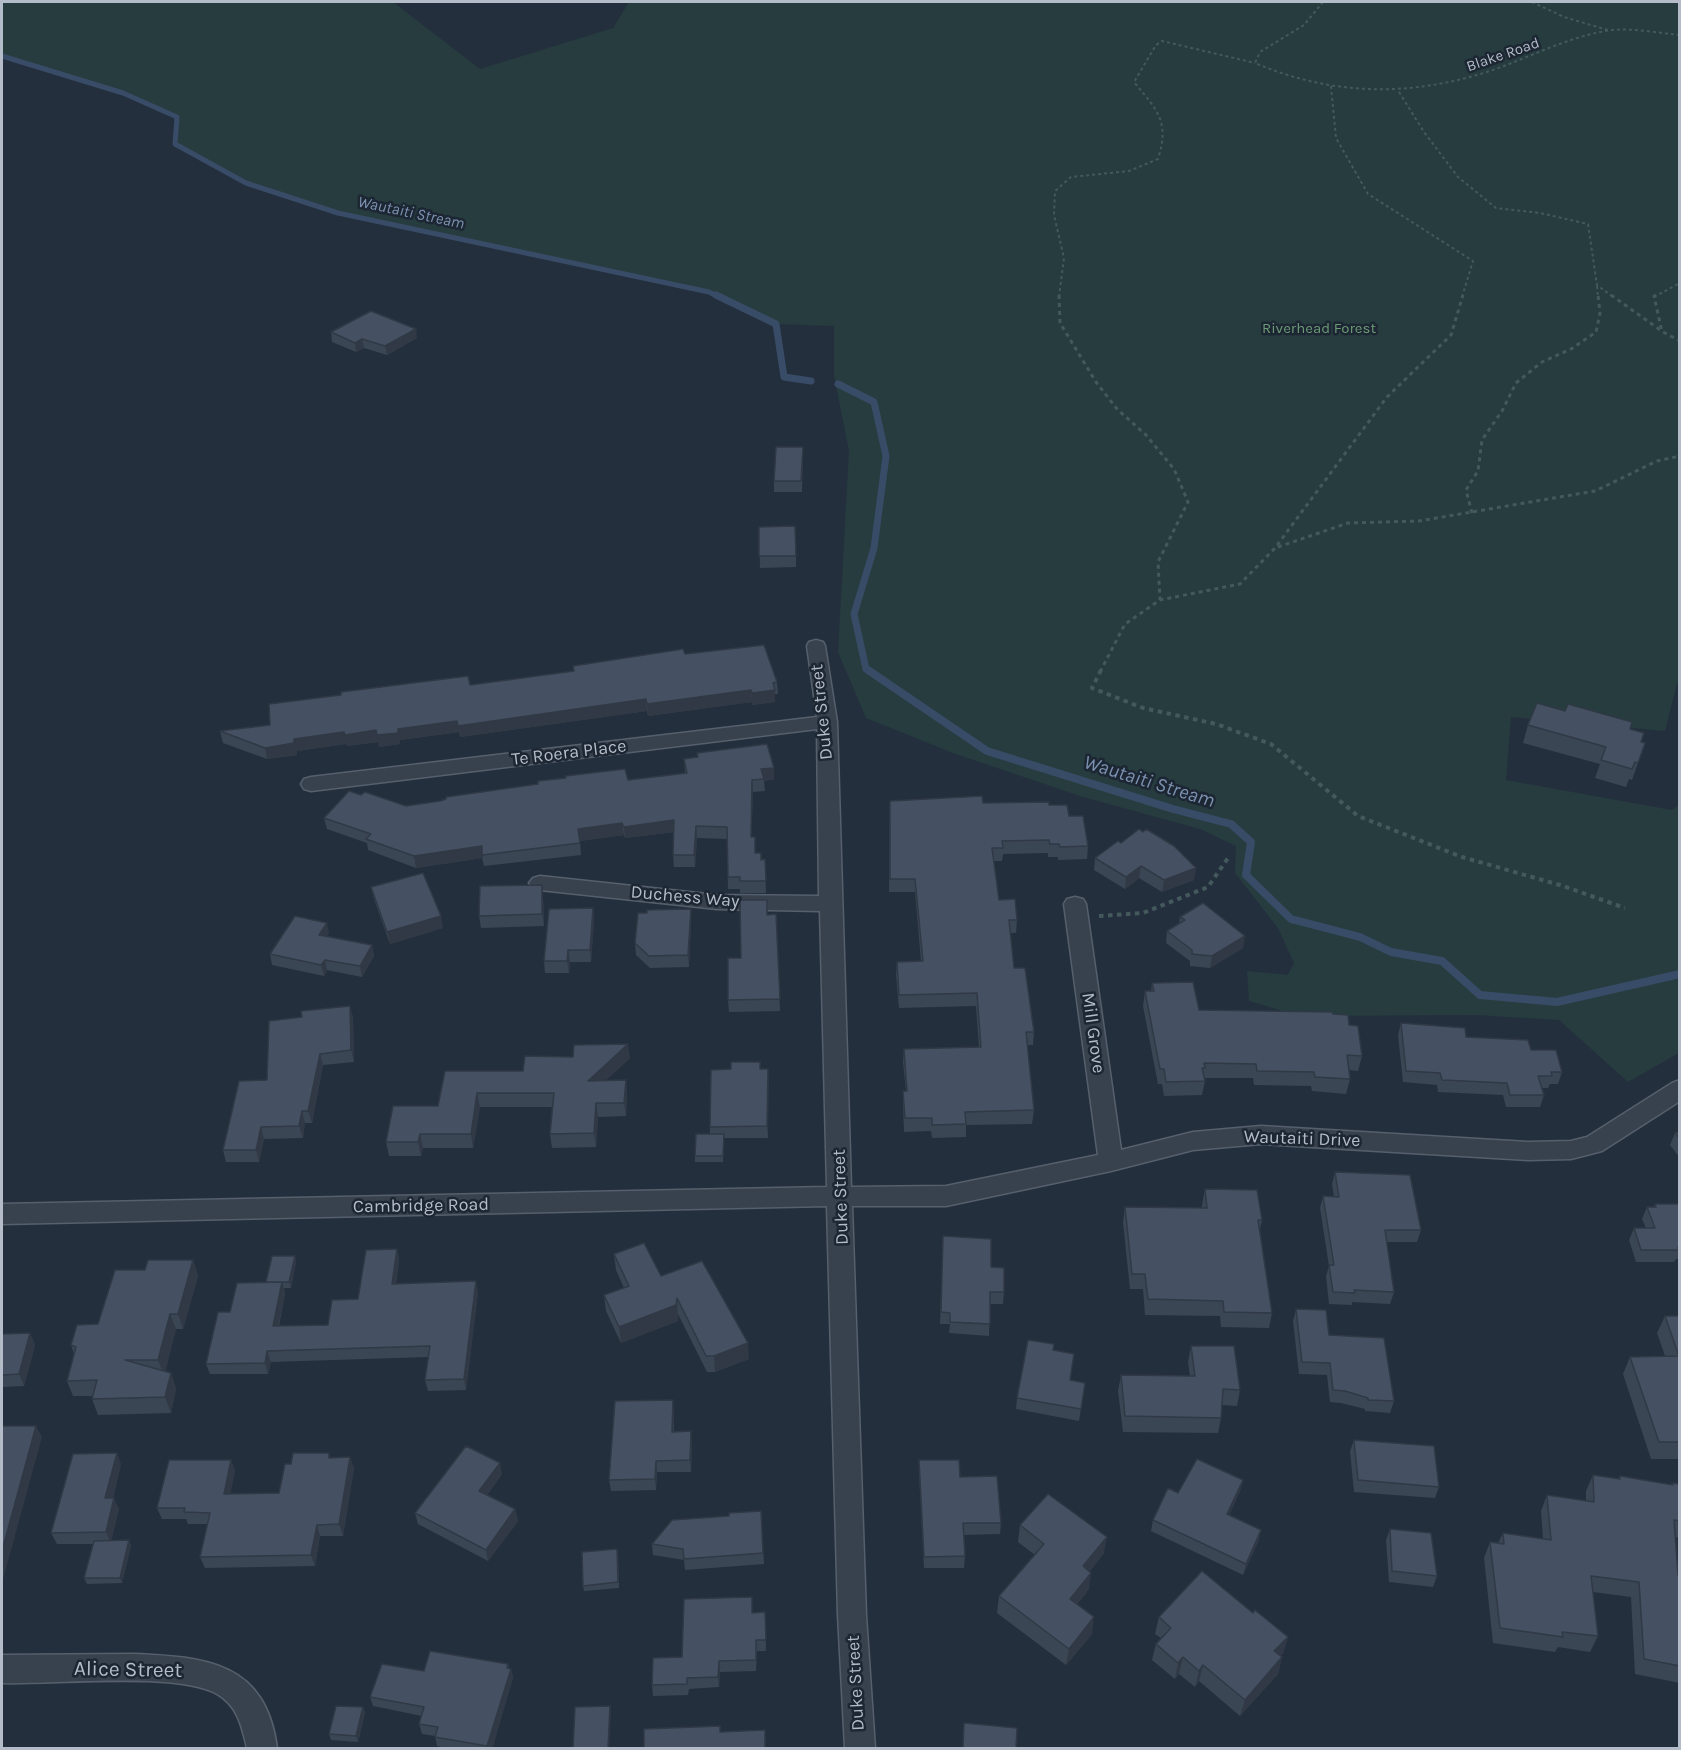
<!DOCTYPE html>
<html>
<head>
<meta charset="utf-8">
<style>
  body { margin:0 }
  #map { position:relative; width:1681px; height:1750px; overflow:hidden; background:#242f3e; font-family:Karla,sans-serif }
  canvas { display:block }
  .frame { position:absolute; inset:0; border:3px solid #b4bcc9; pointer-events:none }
</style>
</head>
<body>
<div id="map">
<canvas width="1681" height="1750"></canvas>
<div class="frame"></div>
</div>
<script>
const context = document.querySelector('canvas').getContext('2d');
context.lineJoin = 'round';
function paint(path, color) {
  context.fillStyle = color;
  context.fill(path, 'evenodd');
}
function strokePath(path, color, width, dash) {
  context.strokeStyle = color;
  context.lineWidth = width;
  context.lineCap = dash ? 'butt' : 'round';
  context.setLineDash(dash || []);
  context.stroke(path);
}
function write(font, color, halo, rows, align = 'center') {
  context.font = font + ' Karla,sans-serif';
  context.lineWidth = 5;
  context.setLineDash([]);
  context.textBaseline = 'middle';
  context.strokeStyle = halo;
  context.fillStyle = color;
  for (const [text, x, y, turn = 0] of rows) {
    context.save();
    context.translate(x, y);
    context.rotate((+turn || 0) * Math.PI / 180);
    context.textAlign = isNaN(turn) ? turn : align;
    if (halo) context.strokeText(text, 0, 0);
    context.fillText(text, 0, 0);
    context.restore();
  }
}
paint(new Path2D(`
  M2 2H393L480 69 613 28 629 2H1679V684L1677 683 1665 731 1511 717 1506 780 1672 810 1679 805V1053L1628 1082 1559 1020 1477 1015 1300 1016 1249 1001 1247 971 1288 975 1294 963 1278 928 1235 873 1236 846 1200 829 1083 797 953 753 866 718 838 652 849 451 834 375V326L776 324 709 291 337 213 246 183 175 144 177 117 123 93 56 71 2 56Z`), '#263c3f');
strokePath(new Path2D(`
  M2 56 123 93 177 117 175 144 246 183 338 213 709 292 719 297`), '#394c67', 5);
strokePath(new Path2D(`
  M716 295 776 324 784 377 811 381
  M838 384 874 402 886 456 874 548 854 614 866 669 870 672`), '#394c67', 7);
strokePath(new Path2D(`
  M868 670 987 751 1173 809 1231 824 1251 842 1246 875 1291 919 1360 937 1391 952 1442 961 1480 995 1557 1002 1680 974`), '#394c67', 8);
const street = new Path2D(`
  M816 640 823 642 825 646 837 722 851 1187 946 1186 1098 1155 1064 904 1067 899 1075 897 1083 899 1086 904 1121 1150 1193 1132 1261 1126 1528 1142 1571 1141 1587 1137 1672 1083 1680 1080V1101L1602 1151 1571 1159 1528 1160 1261 1144 1193 1150 1111 1171 946 1206H852L866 1615 875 1748H845L838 1615 827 1206 2 1224V1204L827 1187 820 911 717 909 540 890 533 888 529 883 533 878 540 876 717 895 819 896 817 729 311 791 304 789 301 784 304 779 311 777 817 717 807 646 809 642Z
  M133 1654C206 1657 266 1662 277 1748H247C242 1727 238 1706 217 1694 176 1671 53 1685 2 1683V1655Z`);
strokePath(street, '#565f6c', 3);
strokePath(new Path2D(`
  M1323 2 1304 25 1260 52 1255 63C1337 98 1420 97 1504 66 1538 53 1575 35 1612 30 1634 28 1658 33 1680 35
  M1532 2 1564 17 1608 30
  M1331 86 1336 138 1368 194 1473 261 1462 297
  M1399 92 1424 132 1458 177 1496 208 1540 213 1588 224 1597 285 1613 297
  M1597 286 1598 297
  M1059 297 1064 258 1054 215 1055 191 1071 177 1129 171 1158 159C1170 121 1157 110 1134 82L1156 45 1162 41 1255 63
  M1654 297 1680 283`), '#44595c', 2, [3, 3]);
strokePath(new Path2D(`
  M1059 295 1060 323 1096 382 1117 409 1146 435 1174 469 1188 502 1158 562 1160 600
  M1611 295 1663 332 1680 341
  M1656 295 1654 296 1662 332
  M1472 513 1466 490 1478 471 1482 440 1502 411 1516 383 1542 362 1571 349 1596 332 1600 313 1598 295
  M1278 547 1348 523 1419 521 1595 491 1657 461 1680 456
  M1100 672 1125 624 1160 600 1240 584 1275 548 1387 397 1451 335 1463 295`), '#44595c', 3, [4, 4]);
strokePath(new Path2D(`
  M1101 670 1092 688 1143 708 1216 724 1271 744 1358 816 1462 857 1560 885 1625 908
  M1099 916 1143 913 1208 887 1228 858`), '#44595c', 4, [4.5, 4.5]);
paint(street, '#38414e');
paint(new Path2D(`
  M331 332 417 338 387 355 364 348 356 352 332 342Z
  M803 447 802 492H774V481Z
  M759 527 796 556V567L760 568Z
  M685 654 777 682 778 694H775V702L752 705V702L648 716 647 711 460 737 459 732 400 740V744L379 747 378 742 347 746 346 744 297 751V755L267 759 223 743 220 731 270 725 470 685 574 671 573 666Z
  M1528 725 1630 729 1641 742 1645 743 1632 780 1629 779 1626 787 1595 778 1600 764 1523 743Z
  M697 753 774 779 764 781 765 791 753 792 751 837 756 853 761 860 765 859 766 893H740V889H728L727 839 697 838 695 867H674L673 855 674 832 625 838 624 835 580 841 581 855 484 866 482 858 416 868 368 850 367 843 327 829 324 818 361 795 406 806 685 773 684 759 697 757Z
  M890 801 1049 805 1069 816 1088 846 1087 859 1058 860V857H1048V853L1003 854 1002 861H994L999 900 1017 920 1016 933H1010L1014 968 1034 1032 1033 1045H1027L1034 1110 1032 1124 966 1125V1137L932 1138 931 1131 904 1132 903 1104V1091H906L903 1062 904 1049 979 1047 976 1006 899 1008 896 975 897 962 921 961 915 892H889Z
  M1118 841 1194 880 1162 892 1139 878 1125 889 1094 870 1095 858Z
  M371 887 443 928 390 944 374 899Z
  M543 897 544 926 481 928 479 916Z
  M593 908 594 920 591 962H570L569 973H545L544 961Z
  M776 914 780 1011 729 1012 728 1000 741 958 767 915Z
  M1180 917 1243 948 1210 968 1190 966V961L1166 943 1167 931 1179 924Z
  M691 921 689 967 650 968 636 955 635 943Z
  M329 933 327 936 372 945 374 956 362 977 327 970 324 976 272 965 270 954Z
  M1152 983 1199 1010 1333 1014 1349 1025 1362 1056 1358 1071 1349 1070 1350 1079 1346 1094 1312 1091 1311 1086 1254 1085 1253 1078H1204L1205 1081 1202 1095 1164 1096 1162 1084H1158L1143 1006 1145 991H1151Z
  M350 1006 353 1018 354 1062 323 1065 312 1123H305L303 1138 264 1139 259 1162H226L223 1150 267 1080 302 1017Z
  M1401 1023 1531 1050 1562 1072 1558 1084H1550L1548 1088H1542L1544 1095 1540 1107H1506L1503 1095 1438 1092 1437 1085 1403 1082 1398 1035Z
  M630 1058 605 1081 626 1080 627 1094 626 1116 598 1117 596 1147 552 1148 550 1134 552 1107H480L473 1148H423L421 1156H389L386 1142 438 1106 523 1071Z
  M761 1069H768V1138H724L723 1162H695V1156L710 1134V1127Z
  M1680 1132V1158L1670 1145 1675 1133Z
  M1335 1172 1421 1230 1417 1242H1386L1394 1292 1390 1304 1352 1302V1305L1329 1304 1326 1276 1329 1266 1320 1208 1323 1196 1334 1197 1332 1184Z
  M1205 1189 1262 1220 1260 1229 1272 1313 1269 1328 1221 1327 1220 1316 1145 1315 1143 1289H1130L1123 1222 1125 1207 1202 1208V1205Z
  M1655 1204H1680V1259H1676L1674 1262H1636L1629 1240 1634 1228H1646L1642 1219 1647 1207H1654Z
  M943 1236 991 1267 1004 1292 1003 1304H990L989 1336 949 1333 950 1324H940Z
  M397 1249 399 1260 396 1284 478 1292 466 1390 428 1391 425 1380 429 1357 271 1362 268 1374H210L206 1364 230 1312 266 1283 295 1256 296 1262 291 1288H284L285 1293 279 1326 328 1325 358 1299Z
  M614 1254 661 1276 749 1359 715 1372H707L678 1314V1321L621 1343 606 1311 604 1295 624 1288 616 1270Z
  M193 1260 198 1276 183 1329H176L165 1372 171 1373 176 1389 171 1413 98 1415 92 1399 93 1396H73L67 1381 74 1354 71 1345 98 1324 145 1270Z
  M1296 1309 1329 1335 1394 1401 1390 1413 1365 1411V1409L1341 1403 1330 1402 1327 1375 1299 1374 1293 1321Z
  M1665 1316H1680V1459H1651L1623 1374 1630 1357 1665 1356 1657 1333Z
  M30 1333 35 1345 24 1386 2 1387V1334Z
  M1054 1344 1053 1350 1070 1380 1085 1383 1079 1421 1016 1409 1017 1398Z
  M1191 1346 1240 1390 1237 1406 1222 1405 1221 1418 1218 1433 1123 1432 1118 1391 1121 1375 1190 1376 1188 1362Z
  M674 1411V1432L692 1443 691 1472H657L656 1490 611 1491 609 1480Z
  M1354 1440 1439 1487 1435 1498 1354 1492 1350 1451Z
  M331 1458 354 1468 343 1536H320L315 1566 205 1568 200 1557 208 1524H188L186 1519H162L157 1508 231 1460 235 1471 230 1494 279 1493 291 1464Z
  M919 1460 1001 1523 1000 1534 964 1535 965 1556 964 1568H924L919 1472Z
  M121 1464 113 1498 119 1509 111 1540H129L131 1546 122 1583 87 1584 84 1578 93 1544H57L51 1533Z
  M502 1474 487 1495 515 1509 518 1521 488 1561 418 1524 415 1513Z
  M1593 1475 1618 1479 1620 1476 1671 1485 1672 1483 1680 1484V1538L1676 1537 1678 1575 1680 1576V1683L1635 1674 1631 1597 1593 1592 1598 1636 1590 1652 1558 1647 1555 1652 1493 1643 1484 1558 1490 1542 1498 1543 1503 1533 1543 1539 1541 1511 1547 1495 1586 1501V1491Z
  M1243 1480 1240 1491 1229 1515 1261 1530 1258 1542 1243 1575 1151 1531 1153 1520 1178 1493Z
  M761 1511 764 1564 685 1570 684 1560 653 1555 652 1544 729 1516Z
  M1020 1525 1104 1553 1090 1571 1089 1589 1077 1604 1092 1634 1066 1665 997 1613 999 1596 1035 1555 1018 1542Z
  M1390 1529 1437 1576 1433 1587 1389 1582 1386 1540Z
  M618 1554 619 1588 584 1591 583 1586Z
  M765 1612 766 1651H757L756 1671 720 1672 719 1687 689 1689 688 1695 653 1696 652 1685 682 1657 753 1613Z
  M1253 1613 1288 1637 1283 1653 1280 1656 1282 1657 1278 1674 1240 1716 1199 1681 1195 1687 1179 1674 1175 1679 1152 1660 1156 1644 1161 1638 1155 1634 1159 1617Z
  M508 1664 509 1668 511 1669 513 1678 492 1749H450L437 1746 435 1736 422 1734 419 1724 422 1716 373 1706 370 1697 424 1671Z
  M363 1707 365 1713 358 1742 331 1740 329 1734Z`), '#3b4654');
paint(new Path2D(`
  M416 329 417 338 387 355 385 346Z
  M362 339 364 348 356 352 355 343Z
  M751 690 752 702 648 716 647 704Z
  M775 690V702L752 705V693Z
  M646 699 647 711 460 737 459 732 400 740V744L379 747 378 742 347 746 346 744 297 751V755L267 759 265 748 294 739 344 732 398 729 457 721Z
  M774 768V779L764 781 761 769Z
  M752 780 753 792 751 849V837Z
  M674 820 675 832 625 838 624 827Z
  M622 823 624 835 579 841 578 829Z
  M696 826 697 838 695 867 694 855Z
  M482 846 483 858 416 868 414 856Z
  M1141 866 1139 878 1125 889 1126 877Z
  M1196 868 1194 880 1162 892 1164 880Z
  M542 885 543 897 544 926 542 914Z
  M593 908 594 920 591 962 590 950Z
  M691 909V921L689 967 688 955Z
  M441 916 443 928 390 944 387 932Z
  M327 923 329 933 322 945 319 935Z
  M1245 936 1243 948 1210 968 1212 956Z
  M372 945 374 956 362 977 360 966Z
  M568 950 570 962 569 973 567 961Z
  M325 960 327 970 324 976 321 965Z
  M350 1006 353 1018 354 1062 351 1050Z
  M628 1044 630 1058 590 1095 588 1081Z
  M320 1054 323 1065 312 1123 308 1111Z
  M768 1069 769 1081 768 1138 767 1126Z
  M626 1080 627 1094 626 1116 624 1103Z
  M477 1093 480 1107 473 1148 471 1134Z
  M596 1103 598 1117 596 1147 594 1133Z
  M302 1111 305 1123 303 1138 299 1126Z
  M261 1127 264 1139 259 1162 256 1150Z
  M420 1134 423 1148 421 1156 418 1142Z
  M397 1249 399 1260 394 1294 392 1284Z
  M295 1256 296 1262 291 1288 289 1282Z
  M193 1260 198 1276 183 1329 178 1314Z
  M476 1281 478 1292 466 1390 464 1379Z
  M282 1282 285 1293 276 1337 273 1326Z
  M677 1298 678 1321 621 1343 619 1327Z
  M170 1314 176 1329 164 1375 158 1360Z
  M30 1333 35 1345 24 1386 19 1374Z
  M748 1343 749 1359 715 1372 714 1356Z
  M267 1351 271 1362 268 1374 265 1363Z
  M171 1373 176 1389 171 1413 165 1397Z
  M673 1400 674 1411 673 1443 672 1432Z
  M36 1426 42 1437 2 1583V1551Z
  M691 1431 692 1443 691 1472 690 1460Z
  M117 1453 121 1464 110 1509 105 1498Z
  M350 1457 354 1468 343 1536 339 1524Z
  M231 1460 235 1471 228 1505 224 1494Z
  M656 1461 657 1472 656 1490 655 1479Z
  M500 1463 502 1474 481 1502 479 1491Z
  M1243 1480 1240 1491 1224 1526 1227 1514Z
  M114 1498 119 1509 111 1543 106 1532Z
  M515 1509 518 1521 488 1561 486 1550Z
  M317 1525 320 1536 315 1566 311 1555Z
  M1261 1530 1258 1542 1243 1575 1246 1564Z
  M1107 1537 1104 1553 1080 1583 1083 1566Z
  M129 1540 131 1546 122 1583 120 1578Z
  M1091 1573 1089 1589 1067 1615 1070 1599Z
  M1094 1617 1092 1634 1066 1665 1069 1649Z
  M1288 1637 1283 1653 1269 1667 1274 1651Z
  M1183 1657 1179 1674 1175 1679 1178 1663Z
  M1282 1657 1278 1674 1240 1716 1245 1700Z
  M719 1661 720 1672 719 1687 718 1677Z
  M508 1664 510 1672 511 1669 513 1678 492 1749H488L487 1746Z
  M1203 1665 1199 1681 1195 1687 1199 1671Z
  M610 1706 611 1711 609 1749H608Z
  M363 1707 365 1713 358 1742 356 1736Z`), '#303945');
const building = new Path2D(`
  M371 311 416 329 385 346 362 339 355 343 331 332Z
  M776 447H803L801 481H774Z
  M795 526 796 556H759V527Z
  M764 645 777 682 773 683 775 690 752 693 751 690 647 704 646 699 458 726 457 721 398 729V733L377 735 376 730 345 735 344 732 294 739V743L265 748 220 731 270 725 269 704 341 695V692L468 676 470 685 574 671 573 666 683 649 685 654Z
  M1537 703 1565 711 1568 704 1632 722 1630 729 1644 733 1641 742 1645 743 1638 763 1635 762 1632 769 1601 760 1606 747 1528 725Z
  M767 744 774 768 761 769 764 779 752 780 751 837H755V853H761V860L765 859 766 881H740V877H728L727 827 696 826 694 855H673L674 820 624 827 622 823 578 829 580 843 482 855V846L414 856 366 839 371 834 324 818 349 791 361 795 365 792 406 806 440 801 446 799V797L538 784V781L566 778 565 776 625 769 628 780 687 773 684 759 698 757 697 753Z
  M982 796 983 803 1049 802V805H1067L1069 816H1083L1088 846 1060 847 1059 844H1050L1049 840 1002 841 1003 848H992L999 900 1015 899 1017 920H1009L1014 968H1025L1034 1032H1026L1034 1110 965 1112 966 1124 932 1125V1118H905L903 1091H907L904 1049 981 1047 977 993 899 995 897 962 923 961 915 879H890V801Z
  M1139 829 1143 832 1146 829 1174 846 1196 868 1164 880 1141 866 1126 877 1095 858 1118 841 1121 843Z
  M423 873 441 916 387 932 371 887Z
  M542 885V914L479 916 480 886Z
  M740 900H767V915L776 914 780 999 728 1000V958H741Z
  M1203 903 1245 936 1212 956 1192 954V950L1167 931 1185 920 1180 917Z
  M593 908 590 950H568L567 961H544L549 909Z
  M691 909 688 955 649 956 635 943 638 913H647V910Z
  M295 916 327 923 319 935 372 945 360 966 325 960 321 965 270 954Z
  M1193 982 1199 1010 1332 1012 1333 1014 1348 1015 1349 1025 1358 1026 1362 1056 1347 1055 1350 1079 1315 1077 1314 1072 1257 1071 1256 1064 1204 1063 1205 1068H1202L1205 1081 1166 1082 1164 1069H1160L1145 991H1154L1152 983Z
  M350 1006 351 1050 320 1054 308 1111H302L299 1126 261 1127 256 1150H223L239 1081 267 1080 269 1021 302 1017 301 1011Z
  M1401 1023 1465 1028 1466 1037 1528 1040 1531 1050H1556L1562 1072H1551L1552 1076H1538L1544 1095H1510L1507 1083 1442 1080 1440 1073 1406 1071Z
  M628 1044 588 1081 626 1080 624 1103H596L594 1133 550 1134 554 1093H477L471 1134H420L418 1142H386L393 1106H438L445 1071H523L525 1056 573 1057 574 1045Z
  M731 1062H760V1069H768L767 1126 710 1127 711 1070 731 1069Z
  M1680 1132V1139L1675 1133Z
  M696 1134H724L723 1156H695Z
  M1335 1172 1410 1175 1421 1230H1385L1394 1292 1354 1290 1355 1293 1333 1292 1329 1265H1334L1323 1196 1339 1197Z
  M1205 1189 1257 1190 1262 1220H1258L1272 1313 1224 1312 1223 1301 1148 1299 1145 1274H1132L1125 1207 1207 1208Z
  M1655 1204H1680V1247H1678L1679 1250H1641L1634 1228H1655L1647 1207H1656Z
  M943 1236 991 1239V1267L1004 1268V1292H990V1324L950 1322V1313L941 1312Z
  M644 1243 661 1276 702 1261 748 1343 714 1356H706L677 1298 676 1305 619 1327 604 1295 629 1286 614 1254Z
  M397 1249 392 1284 476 1281 464 1379 425 1380 430 1346 267 1351 265 1363 206 1364 218 1312H230L237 1283 282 1282 273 1326 328 1325 332 1300 358 1299 366 1250Z
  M272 1256H295L289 1282H266Z
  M148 1260H193L178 1314H170L158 1360H125L171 1373 165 1397 92 1399 97 1380 67 1381 76 1347 71 1345 77 1325 98 1324 115 1270H145Z
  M1296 1309 1326 1310 1329 1335 1384 1338 1394 1401 1368 1400V1398L1345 1391 1333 1390 1330 1363 1302 1362Z
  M1665 1316H1680V1442H1659L1630 1357 1679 1356Z
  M30 1333 19 1374 2 1375V1334Z
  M1028 1340 1054 1344 1053 1350 1074 1354 1070 1380 1085 1383 1081 1409 1017 1398Z
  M1191 1346H1234L1240 1390 1223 1389 1221 1418 1125 1416 1121 1375 1195 1376Z
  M673 1400 672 1432 691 1431 690 1460 656 1461 655 1479 609 1480 615 1401Z
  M2 1426H36L2 1551Z
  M1354 1440 1434 1446 1439 1487 1358 1480Z
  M466 1446 500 1463 479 1491 515 1509 486 1550 415 1513Z
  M117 1453 105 1498H114L106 1532 51 1533 73 1454Z
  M293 1453H329V1458L350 1457 339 1524 317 1525 311 1555 200 1557 210 1513 184 1512 185 1508H157L169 1460H231L224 1494 279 1493 285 1464H291Z
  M1197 1459 1243 1480 1227 1514 1261 1530 1246 1564 1153 1520 1168 1488 1178 1493Z
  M919 1460H959L960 1477 997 1476 1001 1523H963L965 1556 924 1557Z
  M1593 1475 1620 1479V1476L1673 1485 1672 1483 1680 1484V1521L1674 1520 1678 1575 1680 1576V1666L1644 1659 1639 1582 1591 1576 1598 1636 1562 1632 1563 1637 1500 1628 1490 1542 1504 1544 1503 1533 1551 1540 1547 1495 1594 1502Z
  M1048 1494 1107 1537 1083 1566 1091 1573 1070 1599 1094 1617 1069 1649 999 1596 1044 1544 1020 1525Z
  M761 1511 763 1553 684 1559 683 1549 652 1544 672 1520 729 1516V1513Z
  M1390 1529 1431 1533 1437 1576 1392 1571Z
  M129 1540 120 1578H84L94 1541Z
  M617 1549 618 1582 583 1586 582 1552Z
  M1202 1571 1253 1613 1255 1610 1288 1637 1274 1651 1282 1657 1245 1700 1203 1665 1199 1671 1183 1657 1178 1663 1156 1644 1171 1628 1159 1617Z
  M752 1597V1613L765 1612 766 1640H756V1660L719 1661 718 1677 687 1678V1684L652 1685 653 1658 682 1657 684 1599Z
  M430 1651 508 1664 507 1668 511 1669 487 1746 435 1737 438 1727 419 1724 424 1707 370 1697 382 1664 424 1671Z
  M336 1706 363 1707 356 1736 329 1734Z
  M610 1706 608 1748 573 1749 575 1707Z
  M964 1723 1017 1728 1016 1749H963Z
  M720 1726V1732L765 1730V1749H644V1729Z`);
paint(building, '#455162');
strokePath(building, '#303945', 1.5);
write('15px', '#b4bcc9', '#1d2633', [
  ["Blake Road",1503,55,-19]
]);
write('15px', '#6b9a76', '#1d2633', [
  ["Riverhead Forest",1319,329]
]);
write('italic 16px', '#7c92b1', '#1d2633', [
  ["Wautaiti Stream",411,213,12]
]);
write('18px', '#b4bcc9', '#1d2633', [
  ["Duke Street",822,712,-96],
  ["Te Roera Place",569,753,-7],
  ["Duchess Way",685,897,5],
  ["Mill Grove",1093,1033,82],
  ["Wautaiti Drive",1302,1139,2],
  ["Duke Street",841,1197,-92],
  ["Cambridge Road",421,1206,-1],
  ["Duke Street",856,1683,-93]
]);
write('italic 20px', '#7c92b1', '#1d2633', [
  ["Wautaiti Stream",1149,782,17]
]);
write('21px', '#b4bcc9', '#1d2633', [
  ["Alice Street",128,1670,1]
]);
</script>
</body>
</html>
